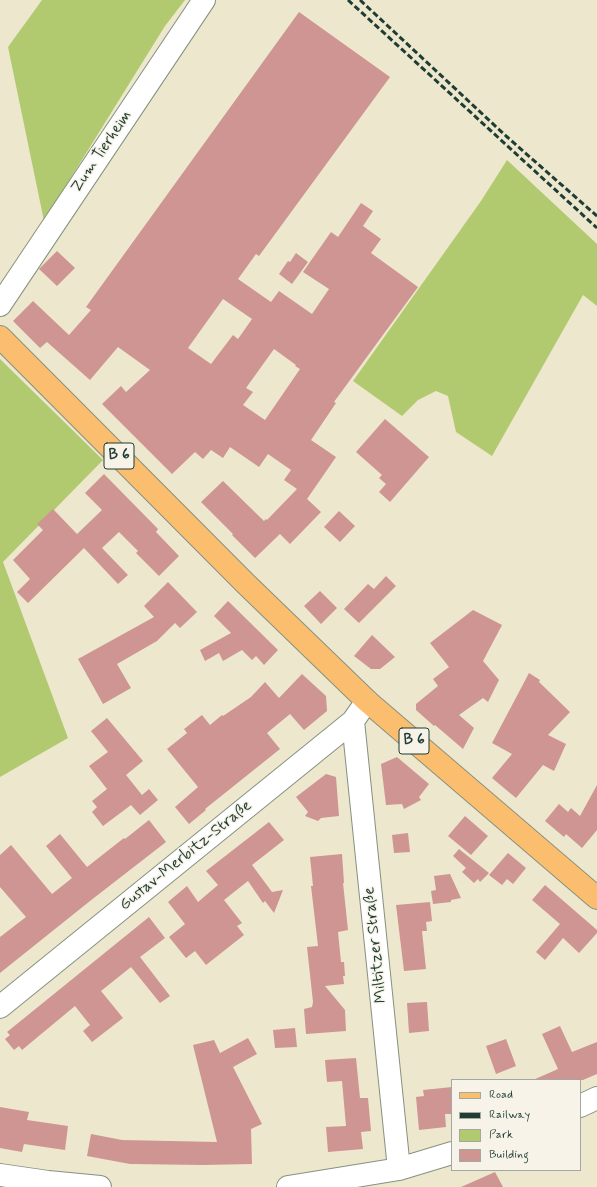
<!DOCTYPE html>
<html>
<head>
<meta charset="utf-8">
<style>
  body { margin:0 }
  #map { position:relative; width:597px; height:1187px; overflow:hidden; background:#ede7cd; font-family:Mynerve,sans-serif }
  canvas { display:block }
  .legend { position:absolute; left:451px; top:1079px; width:130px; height:92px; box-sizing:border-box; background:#f7f3e8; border:1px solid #a1aaa0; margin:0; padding:5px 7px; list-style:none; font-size:12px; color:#1f3d34 }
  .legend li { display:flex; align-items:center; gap:8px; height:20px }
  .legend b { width:20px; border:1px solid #a1aaa0 }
</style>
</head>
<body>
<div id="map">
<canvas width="597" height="1187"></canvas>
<ul class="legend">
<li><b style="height:5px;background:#fbbe6e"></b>Road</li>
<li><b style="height:5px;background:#1f3d34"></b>Railway</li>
<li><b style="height:11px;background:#b2ca6f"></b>Park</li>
<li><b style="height:11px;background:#ce9592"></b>Building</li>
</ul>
</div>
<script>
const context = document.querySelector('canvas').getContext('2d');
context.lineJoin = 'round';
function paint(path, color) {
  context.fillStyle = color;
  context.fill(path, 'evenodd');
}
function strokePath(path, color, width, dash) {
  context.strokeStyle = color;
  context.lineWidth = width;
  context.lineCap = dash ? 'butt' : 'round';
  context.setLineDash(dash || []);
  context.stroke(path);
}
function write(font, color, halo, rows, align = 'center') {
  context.font = font + ' Mynerve,sans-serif';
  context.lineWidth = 3;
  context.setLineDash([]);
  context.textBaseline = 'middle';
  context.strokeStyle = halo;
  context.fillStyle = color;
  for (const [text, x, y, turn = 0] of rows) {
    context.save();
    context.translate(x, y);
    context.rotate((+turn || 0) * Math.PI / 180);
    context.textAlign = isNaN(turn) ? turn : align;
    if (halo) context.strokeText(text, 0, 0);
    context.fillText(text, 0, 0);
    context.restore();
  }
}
paint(new Path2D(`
  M42 0H185L165 26 44 221 8 47Z
  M507 160 597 244V306L583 295 492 456 456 432 448 396 436 391 418 400 402 416 353 381 481 201Z
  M0 359 103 460 3 562 68 738 0 777Z`), '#b2ca6f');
paint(new Path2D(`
  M299 12 390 77 259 256 256 254 238 279 271 302 279 291 312 314 329 289 303 272 331 232 338 237 361 203 373 211 363 226 381 239 371 253 418 287 334 402 336 403 311 440 336 457 307 499 321 512 290 544 280 534 255 558 232 535 233 534 201 502 223 481 264 521 266 519 267 520 297 489 284 480 291 470 268 454 259 467 230 447 223 458 211 450 203 459 195 452 172 474 102 404 121 386 126 392 150 370 118 347 90 380 47 342 40 348 13 321 33 301 69 335 91 310 86 307ZM223 299 252 319 238 339 233 335 211 364 188 348ZM274 349 296 365 295 366 300 369 265 420 243 405 253 392 246 388Z
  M57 251 75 268 57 286 39 269Z
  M296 253 308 262 292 284 279 274 288 261 290 262Z
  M385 419 429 457 390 502 379 492 386 484 379 478 382 475 356 452Z
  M104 474 158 529 156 532 179 556 159 576 136 553 138 551 119 532 102 548 128 575 118 584 84 548 28 603 17 592 30 579 13 560 43 530 37 524 53 509 77 534 102 510 85 493Z
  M339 511 355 526 340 542 324 527Z
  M386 576 396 586 359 623 344 609 368 584 374 589Z
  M168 582 197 612 180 628 175 623 157 641 117 664 131 688 103 704 78 659 154 617 144 606Z
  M320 591 337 608 321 624 304 606Z
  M228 601 278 650 264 665 256 656 252 660 242 650 223 661 219 653 205 661 200 650 231 633 214 616Z
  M473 610 502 625 483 661 499 680 488 702 483 698 459 715 474 728 463 749 435 725 434 726 416 710V704L438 686 433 679 449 667 430 643Z
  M372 635 395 657 380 669H371L354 656Z
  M529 673 540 680 539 682 570 712 548 735 566 744 554 771 543 765 516 798 492 778 512 754 492 743Z
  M302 674 326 696 327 711 304 730 290 714 267 733 280 749 205 809 206 810 189 824 175 807 198 787 167 749 187 733 184 729 202 715 210 725 222 715 223 716 251 697 265 682 279 698Z
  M107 718 143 761 126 775 142 795 149 789 158 800 140 815 131 805 103 826 92 812 97 807 92 801 107 789 89 766 108 752 91 731Z
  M397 757 429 784 419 797 421 800 404 809 402 804 386 805 381 764Z
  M326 774 336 777 339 816 321 818 318 821 305 816 308 812 296 797Z
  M597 785V830L582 848 566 834 564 837 545 821 559 804 568 812 571 808 580 816Z
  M465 816 488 836 471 855 448 836Z
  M149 820 166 842 90 901 0 973V937L26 917 0 887V855L11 845 52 894 72 878 46 846 60 834 87 867 124 838 125 839Z
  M269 822 284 840 252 865 272 892 283 890 274 913 265 901 263 903 248 881 224 900 242 923 237 926 244 935 206 965 195 951 186 958 169 937 185 924 168 902 187 886 198 902 218 885 206 871Z
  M408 833 410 852 394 853 392 835Z
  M459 849 489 873 480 882 478 879 474 883 462 872 466 868 453 856Z
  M508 853 526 868 513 884 507 879 502 885 489 875Z
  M342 854 344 883H343L348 930 338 932 341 962H344L345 976H343L344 984 325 986 345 1010 346 1031 306 1034 304 1009 312 1007 313 1002 307 947 318 946 311 886H313L310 857Z
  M450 874 461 898 451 900V902L433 904 431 891 436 890 434 876Z
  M545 885 597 930V933L579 953 563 938 545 960 536 952 560 924 532 900Z
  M430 902 432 921 426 922 427 931H422L426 969 404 971 396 905Z
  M149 917 165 938 140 957 170 996 160 1003 131 967 101 991 123 1018 92 1042 83 1031 90 1025 75 1006 22 1050 19 1046 14 1050 5 1039 10 1035 7 1032Z
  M427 1002 429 1031 409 1033 407 1003Z
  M560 1026 572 1052 597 1042V1074L583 1080H533L558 1069 542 1034Z
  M295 1028 297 1047 275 1048 273 1030Z
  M248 1038 257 1054 233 1067 262 1124 251 1129 252 1164 203 1165 130 1164 87 1156 91 1134 122 1140 217 1142 193 1045 214 1040 220 1053Z
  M506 1039 516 1066 496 1074 486 1046Z
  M356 1058 360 1098H368L371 1131 361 1132 363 1149 328 1152 326 1127 346 1126 342 1081 327 1082 325 1060Z
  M452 1087V1114H445L446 1127 419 1130 416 1097 424 1096 423 1090Z
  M0 1107 29 1112 27 1120 68 1126 65 1150 24 1144 22 1152 0 1148Z
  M495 1172 503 1187H461Z`), '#ce9592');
const minor = new Path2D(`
  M0 305 204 0
  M353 721 399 1169
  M0 1007 353 721 367 701
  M580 1106 597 1098
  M0 1175 48 1182 100 1187
  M288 1187 399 1169 452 1153`);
const major = new Path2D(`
  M0 337 246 584 367 701 597 898`);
strokePath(minor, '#869280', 24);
strokePath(major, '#869280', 24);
strokePath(minor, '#fff', 22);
strokePath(major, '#fbbe6e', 22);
strokePath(new Path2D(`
  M348 0 597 228
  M360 0 506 136 597 216`), '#1f3d34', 3, [6, 3]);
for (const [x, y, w] of [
  [119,456,30],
  [414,741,30]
]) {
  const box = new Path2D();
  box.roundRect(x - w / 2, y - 13, w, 26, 3);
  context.fillStyle = '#f7f3e8';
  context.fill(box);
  strokePath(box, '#1f3d34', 1);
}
write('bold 15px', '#1f3d34', null, [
  ["B 6",119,456],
  ["B 6",414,741]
]);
write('16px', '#1f3d34', '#f7f3e8', [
  ["Zum Tierheim",102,152,-56],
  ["Gustav-Merbitz-Straße",186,856,-39],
  ["Miltitzer Straße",376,945,-96]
]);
</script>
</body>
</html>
